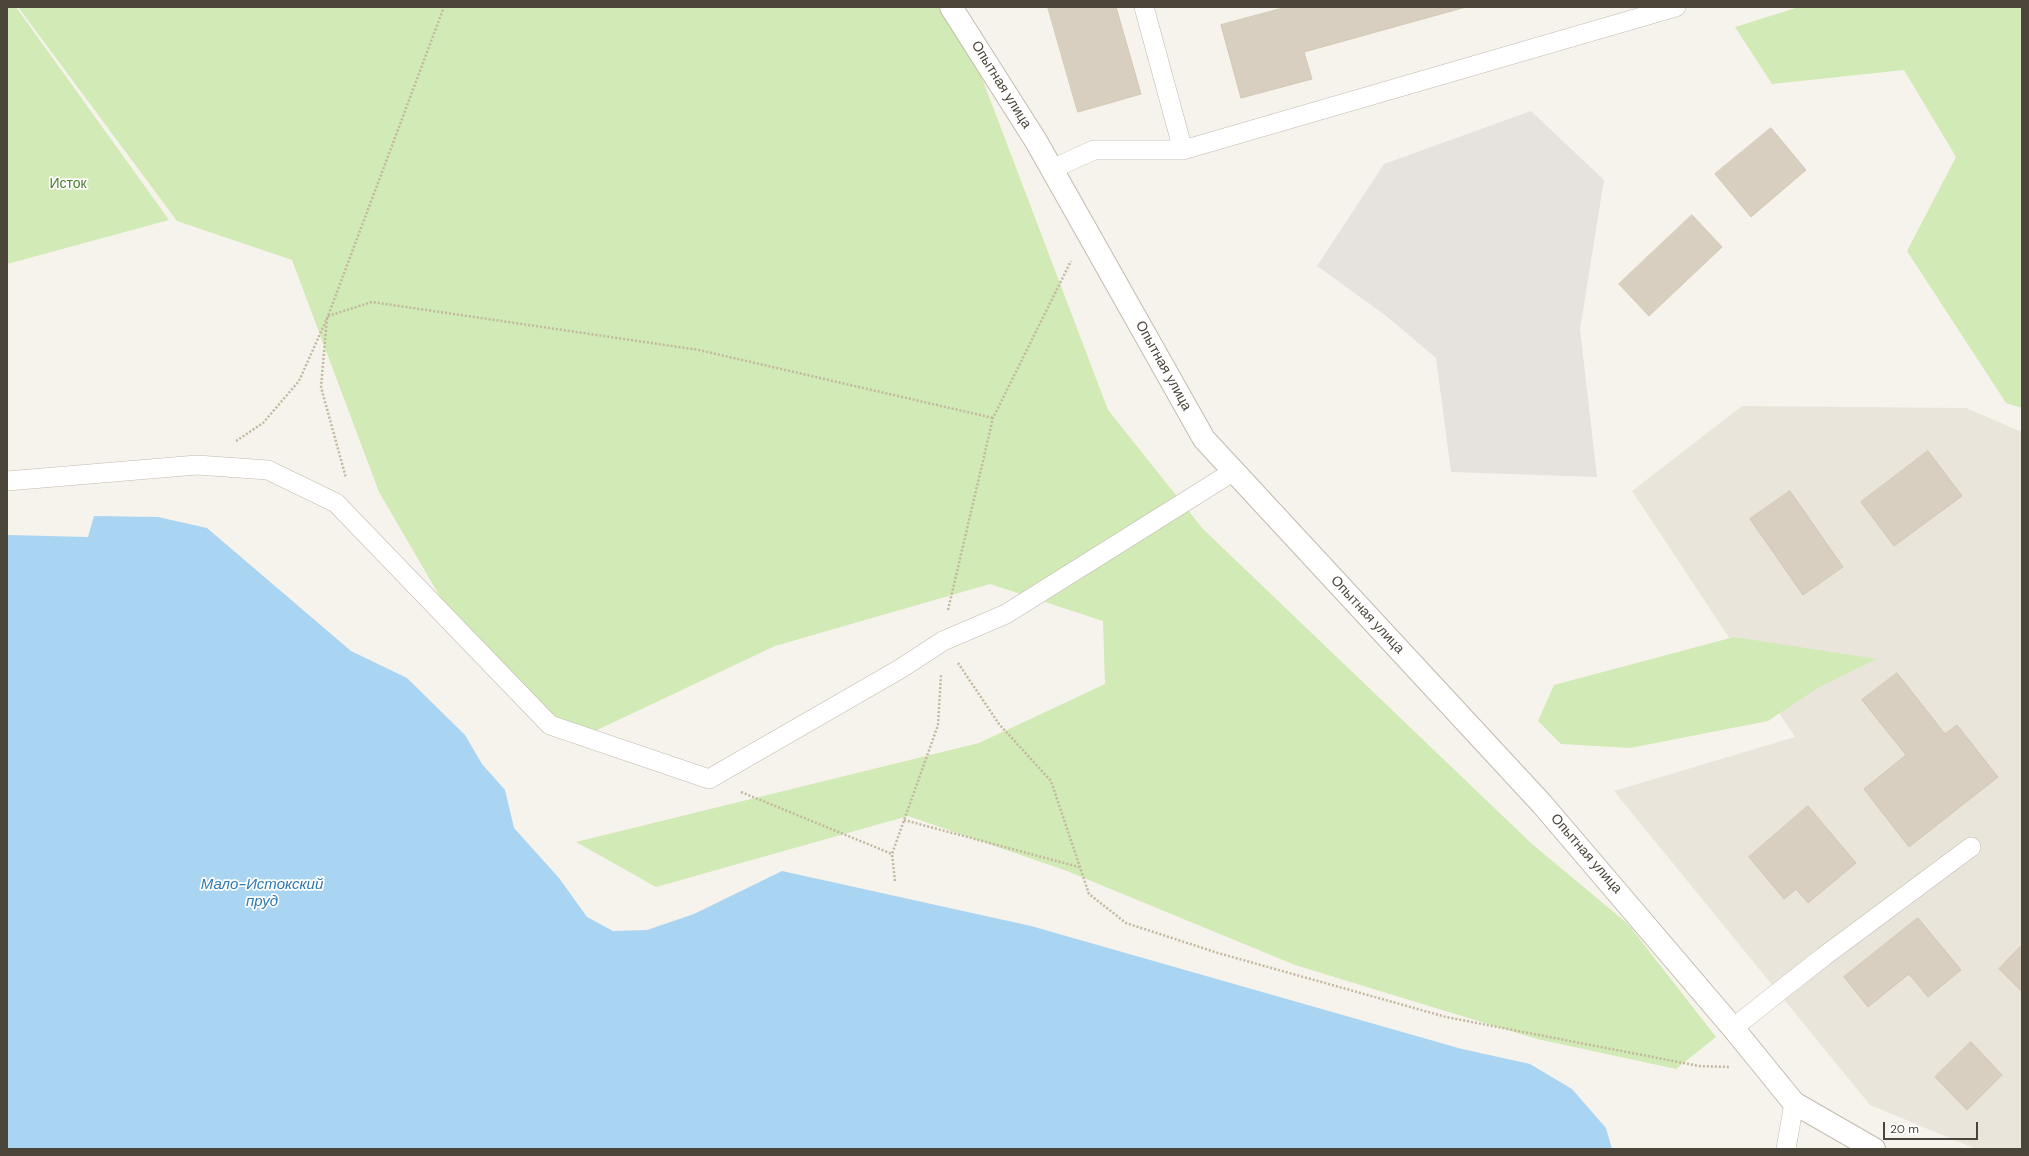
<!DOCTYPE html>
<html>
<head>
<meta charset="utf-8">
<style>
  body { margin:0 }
  #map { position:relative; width:2029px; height:1156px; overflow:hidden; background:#f6f3ec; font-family:"DM Sans",sans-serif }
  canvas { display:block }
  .frame { position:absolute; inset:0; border:8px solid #4b4439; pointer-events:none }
  .scale { position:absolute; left:1883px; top:1122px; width:95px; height:18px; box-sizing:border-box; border:2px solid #4b4439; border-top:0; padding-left:5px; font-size:12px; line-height:14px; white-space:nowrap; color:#4b4439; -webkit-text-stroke:3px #fff; paint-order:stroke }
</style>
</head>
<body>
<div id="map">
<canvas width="2029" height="1156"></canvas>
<div class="frame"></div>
<div class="scale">20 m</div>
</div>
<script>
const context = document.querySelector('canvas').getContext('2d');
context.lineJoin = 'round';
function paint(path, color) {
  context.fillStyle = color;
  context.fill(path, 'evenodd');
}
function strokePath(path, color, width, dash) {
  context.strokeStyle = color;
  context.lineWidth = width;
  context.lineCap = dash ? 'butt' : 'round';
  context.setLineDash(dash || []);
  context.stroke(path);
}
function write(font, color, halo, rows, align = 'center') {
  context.font = font + ' "DM Sans",sans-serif';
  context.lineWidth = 3.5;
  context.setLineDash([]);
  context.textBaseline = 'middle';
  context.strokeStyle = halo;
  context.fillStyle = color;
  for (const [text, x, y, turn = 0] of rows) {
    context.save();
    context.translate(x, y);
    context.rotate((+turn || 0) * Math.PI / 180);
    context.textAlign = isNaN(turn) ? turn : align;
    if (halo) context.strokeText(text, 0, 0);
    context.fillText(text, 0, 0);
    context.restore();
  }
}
paint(new Path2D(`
  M1742 406 1966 408 2022 432V1149H1976L1870 1105 1614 791 1795 737 1632 491Z`), '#eae5da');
paint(new Path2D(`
  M1531 111 1604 180 1580 329 1597 477 1451 472 1436 358 1385 315 1317 266 1384 164Z`), '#e6e2dd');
paint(new Path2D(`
  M7 7H16L169 220 7 264Z
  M18 7H955L1108 410 1203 529 1532 844 1628 924 1716 1037 1676 1069 1537 1039 1295 965 1067 871 908 816 656 887 576 842 979 743 1105 684 1103 621 990 584 775 646 578 739 467 643 379 492 292 260 177 221Z
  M1799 7H2022V408L2006 403 1907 251 1956 157 1904 70 1772 84 1735 27Z
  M1734 637 1877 659 1819 687 1768 721 1630 748 1561 744 1538 721 1554 685Z`), '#d2eab5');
paint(new Path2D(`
  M94 516 158 517 207 528 351 651 407 678 465 735 482 764 505 790 514 828 559 878 587 917 613 931 647 930 694 914 782 871 1031 926 1462 1049 1530 1064 1572 1089 1606 1128 1612 1149H7V535L88 537Z`), '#a9d4f2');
const building = new Path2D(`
  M1048 7H1116L1141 94 1078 112Z
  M1287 7H1466L1304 52 1312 79 1241 98 1221 25Z
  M1771 128 1806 170 1751 217 1715 174Z
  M1692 215 1722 247 1649 316 1619 284Z
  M1928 451 1962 496 1894 546 1861 502Z
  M1790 491 1843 567 1803 595 1750 519Z
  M1897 673 1945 734 1957 725 1998 777 1909 847 1864 789 1906 755 1862 700Z
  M1808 806 1856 863 1808 903 1796 889 1784 899 1749 857Z
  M1918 918 1961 970 1928 997 1909 974 1868 1007 1844 977Z
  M2022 945V992L1999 969Z
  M1971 1042 2002 1075 1967 1110 1935 1077Z`);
paint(building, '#d8cfc1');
strokePath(building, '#d3c7b4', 1);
const lane = new Path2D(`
  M1144 7 1183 150 1676 7
  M1052 169 1094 150H1183
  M7 481 197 465 268 470 336 503 550 725 709 779 900 669 943 641 1006 614 1234 471
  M1733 1028 1823 957 1971 847
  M1786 1149 1794 1103`);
const street = new Path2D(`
  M951 7 1036 141 1204 439 1542 804 1733 1028 1794 1103 1874 1149`);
strokePath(lane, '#c2bbae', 20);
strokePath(street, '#c2bbae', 24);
strokePath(new Path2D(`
  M328 316 372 302 699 350 993 418
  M327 318 321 387 346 478
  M236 441 263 423 299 381 328 316 444 7
  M948 610 993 418 1071 261
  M958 663 999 724 1051 781 1089 894 1126 923 1218 953 1446 1017 1699 1066 1729 1067
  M741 792 892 854
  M904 820 1079 867
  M895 881 892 854 938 725 941 675`), '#c4b79f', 2.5, [2, 2]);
strokePath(lane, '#fff', 19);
strokePath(street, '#fff', 22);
write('14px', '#4b4439', '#fff', [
  ["Опытная улица",1001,85,58],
  ["Опытная улица",1163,366,61],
  ["Опытная улица",1367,615,47],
  ["Опытная улица",1586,854,49]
]);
write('14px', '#4a7f2a', '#fff', [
  ["Исток",68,184]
]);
write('italic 15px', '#2e7ab2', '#fff', [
  ["Мало-Истокский",262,885],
  ["пруд",262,902]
]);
</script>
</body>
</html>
